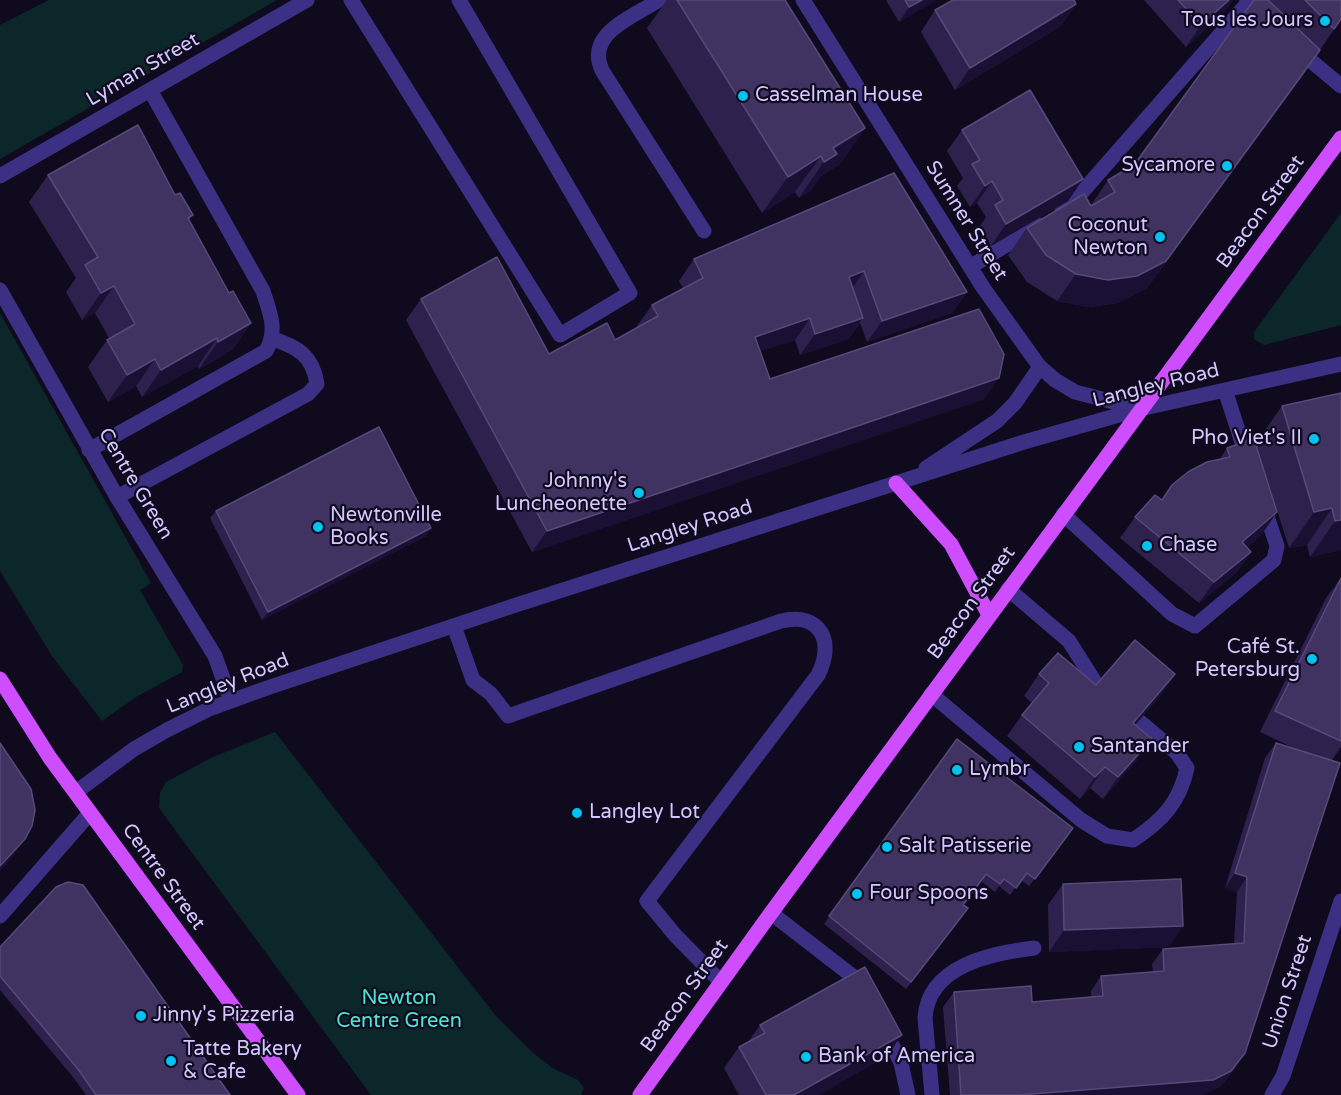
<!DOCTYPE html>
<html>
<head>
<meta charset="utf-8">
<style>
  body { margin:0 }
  canvas { display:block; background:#0f0a1e }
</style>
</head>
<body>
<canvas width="1341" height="1095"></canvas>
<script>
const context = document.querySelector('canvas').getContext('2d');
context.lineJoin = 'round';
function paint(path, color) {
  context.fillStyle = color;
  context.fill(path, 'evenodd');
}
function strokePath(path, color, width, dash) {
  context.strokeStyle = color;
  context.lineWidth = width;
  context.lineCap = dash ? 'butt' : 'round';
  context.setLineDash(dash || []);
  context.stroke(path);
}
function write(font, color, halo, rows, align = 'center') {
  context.font = font + ' "Varela Round",sans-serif';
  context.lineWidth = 4.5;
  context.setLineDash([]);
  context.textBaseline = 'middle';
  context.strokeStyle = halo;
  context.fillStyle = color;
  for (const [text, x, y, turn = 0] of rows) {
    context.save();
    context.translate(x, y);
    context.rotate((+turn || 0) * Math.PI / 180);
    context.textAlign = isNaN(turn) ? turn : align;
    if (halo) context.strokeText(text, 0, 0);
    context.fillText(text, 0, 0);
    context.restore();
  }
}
paint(new Path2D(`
  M49 0H277L0 159V25Z
  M1341 213V325L1264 345 1254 339V332Z
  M0 313 151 583 140 590 183 665 182 672 136 697 102 721 52 656 0 571Z
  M275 732 495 1015 533 1053 554 1069 578 1080 584 1088 581 1095H371L159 808 160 793 166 782 211 758Z`), '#0c2729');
strokePath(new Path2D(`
  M351 0 560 335 630 293 459 0
  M659 0C633 17 583 34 603 72L704 231
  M803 0 984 289 1040 367 1055 380 1075 392 1137 408
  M1297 49 1341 86
  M0 176 307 0
  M1062 211 1069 207 1246 5 1247 0
  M970 267 1039 225
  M0 290 117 497 215 656 231 701
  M1225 390 1248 461
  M89 450 266 351C278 330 270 313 263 291L150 90
  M926 468 997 421 1015 403 1040 367
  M117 497 308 394 317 384C313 356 298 347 273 339
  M1063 514 1172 614 1195 626 1274 560 1277 546 1263 504
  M1008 589 1069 641 1098 687
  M454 626 473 680 491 694 508 716 781 621C821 612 835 642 818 675L647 901 675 935 721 982
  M931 694 1081 820 1107 836 1133 840C1162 821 1180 802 1187 768L1177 753 1139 721
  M76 792 134 749 167 730 209 709 267 688 516 605 1024 442 1140 409 1341 364
  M771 913 855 978 863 991
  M0 916 90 813
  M885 1031 901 1063 908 1095
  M932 1095 925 1018C928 965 993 953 1034 948
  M1272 1095 1283 1076 1341 901`), '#3b3083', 15);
strokePath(new Path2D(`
  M896 483 951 544 989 615
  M0 679 50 758 298 1095
  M640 1095 771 913 1341 138`), '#ce4eff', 15);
paint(new Path2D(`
  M667 0H785L865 128 840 164 821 176 811 190 799 198 795 192 762 213 647 28Z
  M886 0H936L899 22Z
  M1144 0H1233L1225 11 1186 47Z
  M1254 0H1341V19L1301 78 1147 288 1118 303 1089 307 1057 301 1027 282 1008 255 1027 228 1091 205 1108 180 1134 165Z
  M1076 4 1061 26 955 90 921 32 935 10Z
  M962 130 1083 179 1068 201 991 246 980 226 986 217 977 203 970 207 957 186 963 178 947 151Z
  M894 173 967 292 952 313 867 342 860 323 848 339 800 355 795 340 760 351 770 379 984 399 532 552 406 320 421 299 549 354 615 340 638 328 637 326 652 305 683 288 679 281 694 259Z
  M48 175 175 195 193 215 189 220 229 293 251 323 232 350 199 369 198 366 142 397 136 386 108 402 88 367 107 340 109 338 95 313 82 320 66 292 76 278 29 202Z
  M1341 393V550L1310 557 1307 545 1289 548 1256 443 1282 406Z
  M1227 448 1277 512 1262 534 1247 547 1251 552 1236 573 1199 603 1120 538 1135 517 1162 500 1219 460Z
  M216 511 426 536 262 620 210 518Z
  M1341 578V747L1332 760 1235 1068 1221 1086 1202 1095H950L943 1007 954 992 1032 1002 1091 997V991L1101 976 1153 972 1152 964 1163 949 1234 944 1237 892 1225 888 1265 758 1276 743 1298 750 1260 732 1326 598Z
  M1039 674 1096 685 1175 674 1160 696 1135 725 1137 760 1103 799 1090 788 1080 799 1007 736 1022 715 1032 703 1024 696Z
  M957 739 1068 836 1029 886 1021 880 1010 895 999 886 995 892 981 881 963 905V916L906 989 824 924Z
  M1063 884 1183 926 1168 947 1049 952 1048 905Z
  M0 947 230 1095H86L73 1077 0 990Z
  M760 1025 887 1056 818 1095H739L724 1068 739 1047 748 1042Z`), '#2e214e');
paint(new Path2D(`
  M922 0H936L899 22 909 7Z
  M1229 0H1233L1225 11 1186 47 1201 25Z
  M1076 4 1061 26 955 90 970 68Z
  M1320 50 1147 288 1118 303 1089 307 1057 301 1076 274Z
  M865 128 840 164 821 176 811 190 799 198 833 148Z
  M821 156 795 192 762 213 788 177Z
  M1083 179 1068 201 991 246 1006 224Z
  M992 181 977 203 970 207 985 186Z
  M864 271 849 293V277Z
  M114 286 95 313 82 320 101 293Z
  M967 292 952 313 867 342 882 321Z
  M810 318 795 340 740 358 755 337Z
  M863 318 848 339 800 355 815 334Z
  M251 323 232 350 199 369 218 342Z
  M217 338 198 366 142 397 161 370Z
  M155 359 136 386 108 402 127 375Z
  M999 378 984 399 532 552 547 531Z
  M1332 508 1307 545 1289 548 1314 512Z
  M1277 512 1262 534 1227 563 1242 542Z
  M1341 520V550L1310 557 1335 521Z
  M431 528 426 536 262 620 268 612Z
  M1251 552 1236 573 1199 603 1214 582Z
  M1175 674 1160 696 1118 745 1133 723Z
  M1152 739 1137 760 1103 799 1118 777Z
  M1105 767 1090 788 1080 799 1095 777Z
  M25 839 10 860 0 871V866Z
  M1235 873 1247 877 1237 892 1225 888Z
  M1183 926 1168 947 1049 952 1064 930Z
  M902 1035 887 1056 818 1095H794Z
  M1245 1053 1221 1086 1202 1095H1018Z`), '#1a1033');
const building = new Path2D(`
  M677 0H785L865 128 833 148 837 154 824 162 821 156 788 177Z
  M905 0H922L909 7Z
  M953 0H1074L1076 4 970 68 935 10Z
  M1178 0H1229L1201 25Z
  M1254 0H1268L1320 50 1166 261 1137 276 1108 280 1076 274 1046 255 1027 228 1084 194 1091 206 1115 192 1108 180 1134 165Z
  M1305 0H1341V19L1334 29Z
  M1030 90 1083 179 1006 224 995 205 1003 200 992 181 985 186 972 164 980 160 962 130Z
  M138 125 175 195 180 193 193 215 188 218 229 293 233 291 251 323 218 342 217 338 161 370 155 359 127 375 107 340 135 324 114 286 101 293 85 265 98 257 48 175Z
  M894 173 967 292 882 321 864 271 849 277 863 318 815 334 810 318 755 337 770 379 979 309 1004 354 999 378 547 531 421 299 497 257 549 354 607 323 615 340 658 316 652 305 703 278 694 259Z
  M1341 393V520L1335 521 1332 508 1314 512 1282 406Z
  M379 427 431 528 268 612 216 511Z
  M1254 439 1277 512 1242 542 1251 552 1214 582 1135 517 1155 495 1162 500 1172 485 1188 472 1207 462 1230 457 1227 448Z
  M1341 578V741L1275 711Z
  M1135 640 1175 674 1133 723 1152 739 1118 777 1105 767 1095 777 1022 715 1049 683 1039 674 1058 653 1096 685Z
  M957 739 1073 828 1035 879 1027 873 1016 888 1004 879 1000 884 986 874 963 905 968 908 911 982 829 916Z
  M0 743 31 789 35 810 32 826 25 839 0 866Z
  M1276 743 1340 763 1245 1053 1231 1071 1213 1080 1018 1095H961L954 992 1031 986 1032 1002 1103 996 1101 976 1164 971 1163 949 1244 943 1247 877 1235 873Z
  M1181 879 1183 926 1064 930 1063 884Z
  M68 882 83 885 230 1095H96L78 1069 0 976V947L56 887Z
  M865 967 902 1035 794 1095H766L739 1047 765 1033 760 1025Z`);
paint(building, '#403261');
strokePath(building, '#574a7a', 1.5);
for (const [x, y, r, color] of [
  [1325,21,6,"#00c3f2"],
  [743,96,6,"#00c3f2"],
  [1227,166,6,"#00c3f2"],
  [1160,237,6,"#00c3f2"],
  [1314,439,6,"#00c3f2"],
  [639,493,6,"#00c3f2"],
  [318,527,6,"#00c3f2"],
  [1147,546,6,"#00c3f2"],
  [1312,659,6,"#00c3f2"],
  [1079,747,6,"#00c3f2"],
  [957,770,6,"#00c3f2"],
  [577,813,6,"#00c3f2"],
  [887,847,6,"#00c3f2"],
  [857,894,6,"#00c3f2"],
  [141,1016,6,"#00c3f2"],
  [806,1057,6,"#00c3f2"],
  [171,1061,6,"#00c3f2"]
]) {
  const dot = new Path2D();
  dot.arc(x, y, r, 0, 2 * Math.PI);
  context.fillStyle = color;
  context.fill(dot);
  strokePath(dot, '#0f0a1e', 2);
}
write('20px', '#d3c7ff', '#0f0a1e', [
  ["Tous les Jours",1313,21,"right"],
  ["Casselman House",755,96],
  ["Sycamore",1215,166,"right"],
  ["Coconut",1148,226,"right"],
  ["Newton",1148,249,"right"],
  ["Pho Viet's II",1302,439,"right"],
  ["Johnny's",627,482,"right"],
  ["Luncheonette",627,505,"right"],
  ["Newtonville",330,516],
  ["Books",330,539],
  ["Chase",1159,546],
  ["Café St.",1300,648,"right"],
  ["Petersburg",1300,671,"right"],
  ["Santander",1091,747],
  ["Lymbr",969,770],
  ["Langley Lot",589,813],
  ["Salt Patisserie",899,847],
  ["Four Spoons",869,894],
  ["Jinny's Pizzeria",153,1016],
  ["Tatte Bakery",183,1050],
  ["& Cafe",183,1073],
  ["Bank of America",818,1057]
], 'left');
write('20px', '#d3c7ff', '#0f0a1e', [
  ["Lyman Street",143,70,-30],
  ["Beacon Street",1261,212,-54],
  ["Sumner Street",966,221,58],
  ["Langley Road",1156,386,-14],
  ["Centre Green",135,484,59],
  ["Langley Road",690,527,-18],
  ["Beacon Street",972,603,-54],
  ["Langley Road",228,684,-22],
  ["Centre Street",163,877,54],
  ["Union Street",1288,992,-72],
  ["Beacon Street",685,996,-54]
]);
write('20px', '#48ebd2', '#0f0a1e', [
  ["Newton",399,999],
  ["Centre Green",399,1022]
]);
</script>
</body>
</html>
